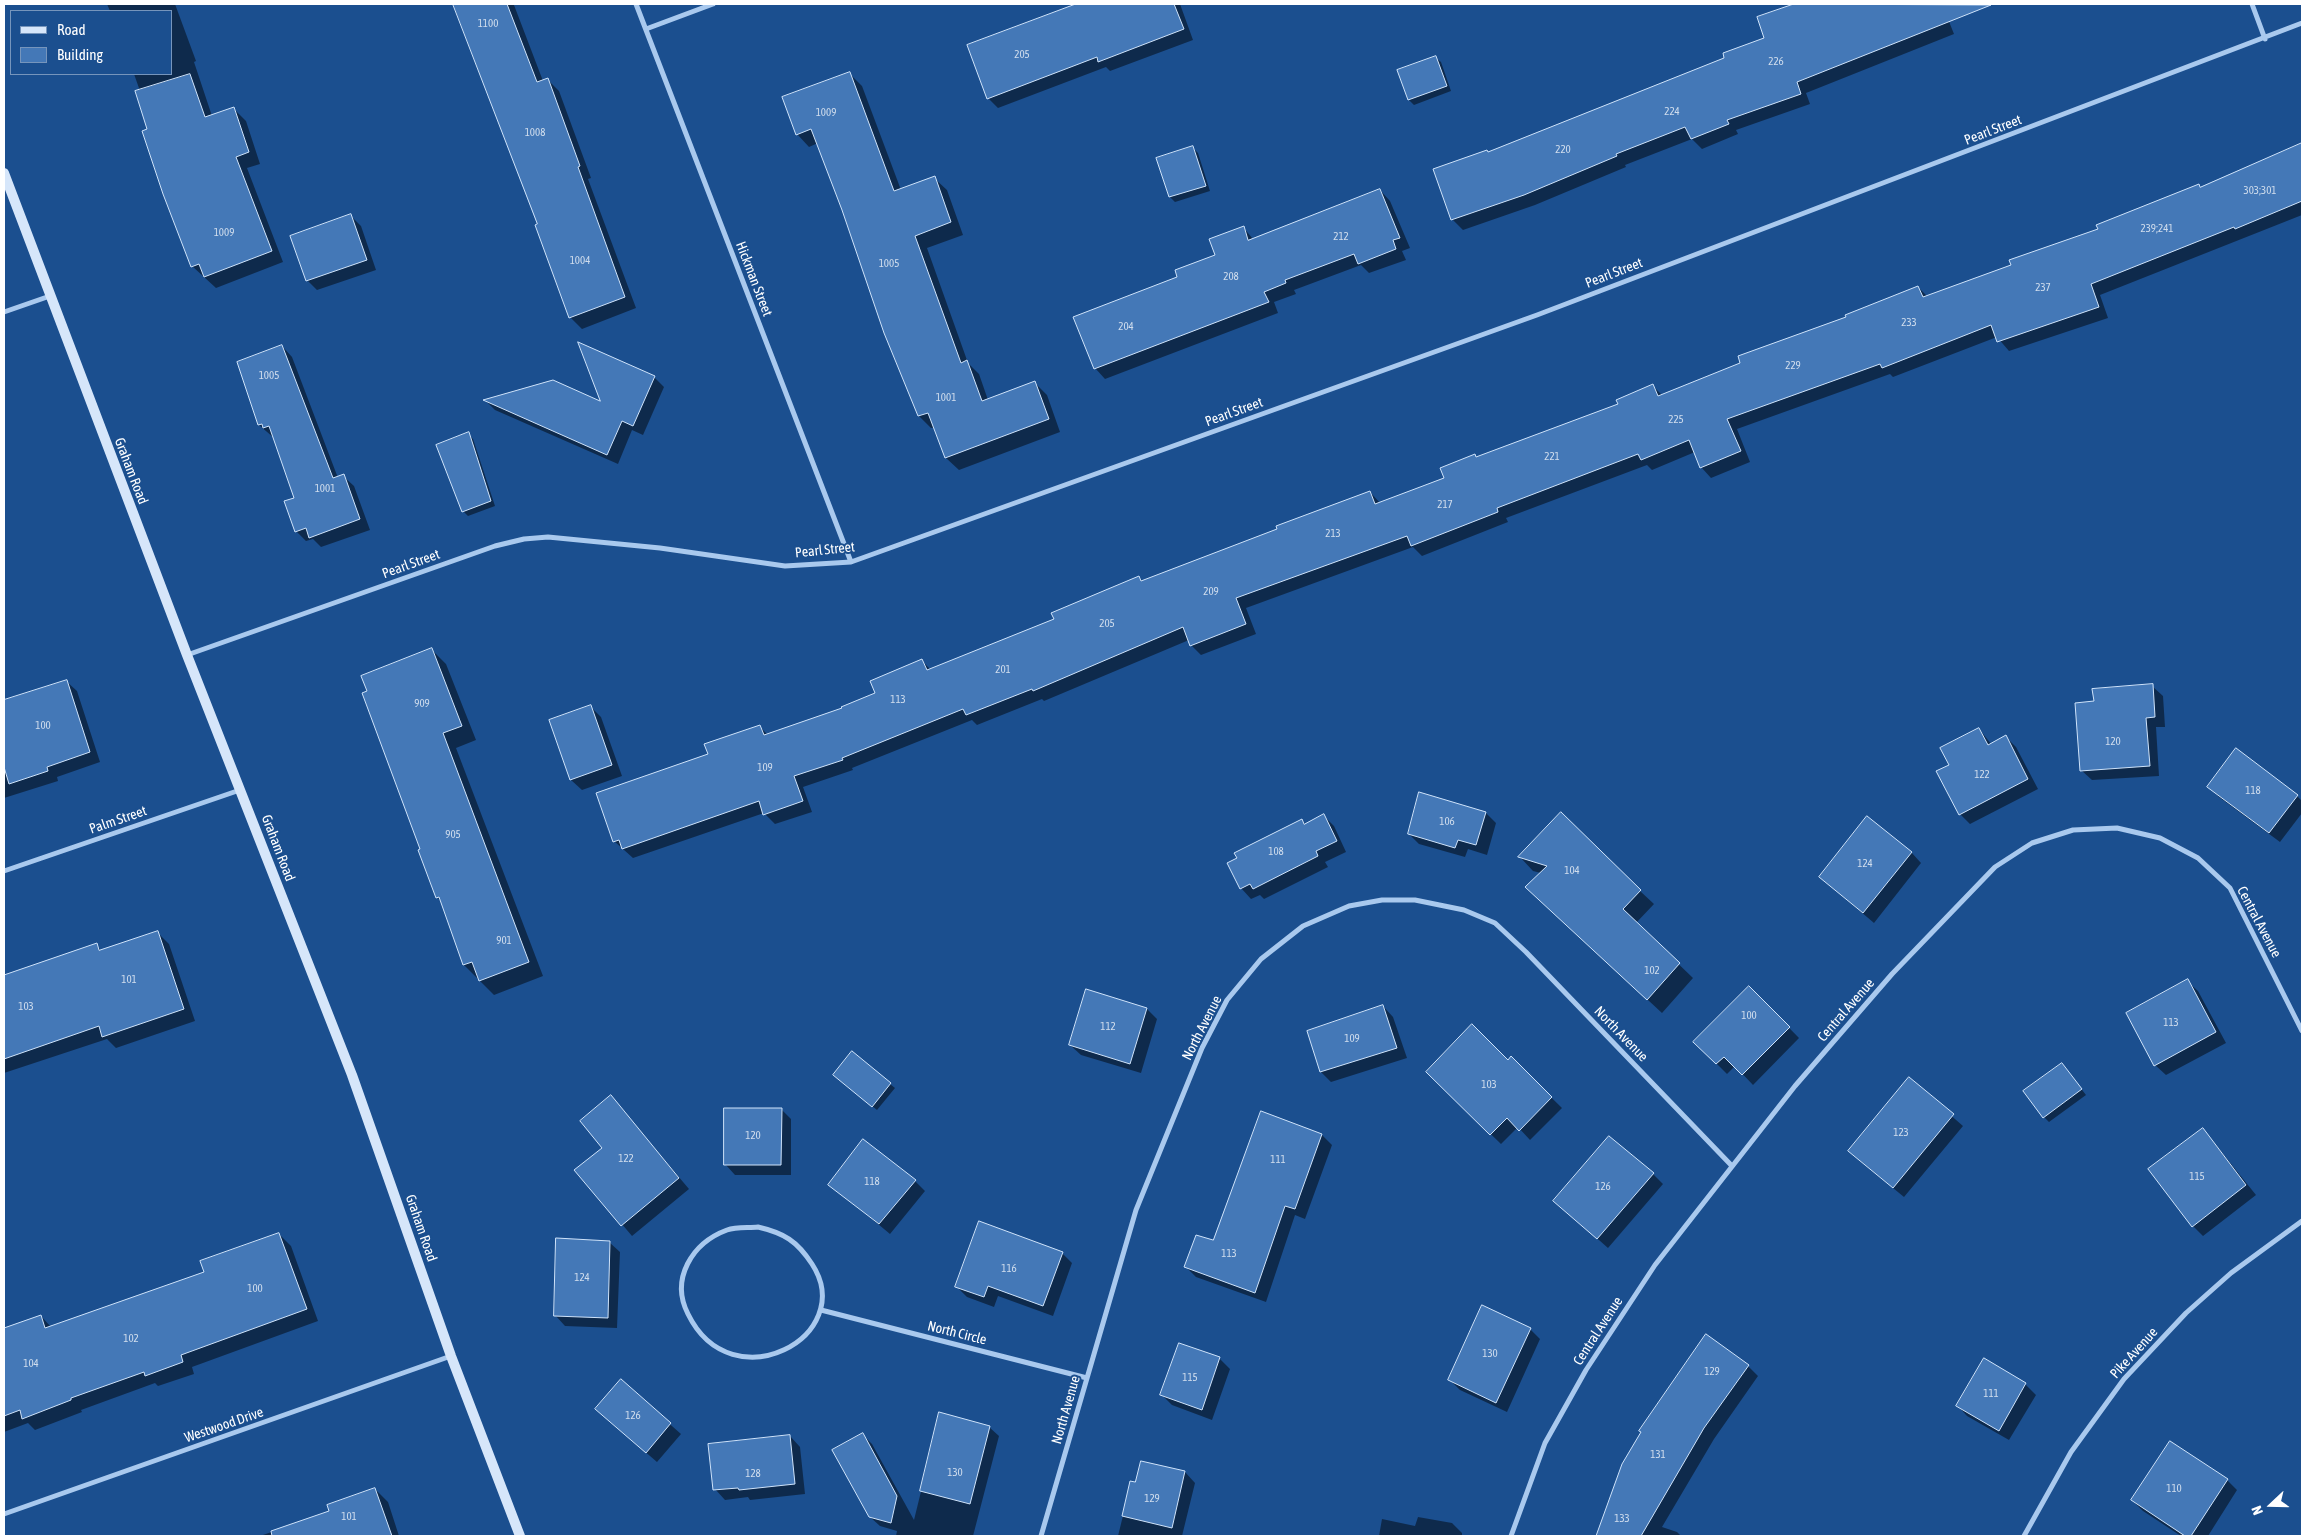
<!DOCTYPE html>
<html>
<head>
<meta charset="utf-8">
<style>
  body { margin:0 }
  #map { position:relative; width:2306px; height:1540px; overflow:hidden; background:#1b4f8f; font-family:"Asap Condensed",sans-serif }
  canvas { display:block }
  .frame { position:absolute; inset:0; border:5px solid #fff; pointer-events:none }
  .legend { position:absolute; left:10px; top:10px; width:162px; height:65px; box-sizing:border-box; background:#1b4f8f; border:1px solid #7695bc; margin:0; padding:6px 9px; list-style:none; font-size:15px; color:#fff }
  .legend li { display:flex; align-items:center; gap:10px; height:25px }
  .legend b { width:25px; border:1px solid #7695bc }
  .north { position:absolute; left:2246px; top:1480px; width:50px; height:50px; -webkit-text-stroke:4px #1b4f8f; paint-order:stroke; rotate:249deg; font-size:14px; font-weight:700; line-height:20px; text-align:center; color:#fff }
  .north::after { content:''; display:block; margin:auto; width:18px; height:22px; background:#fff; clip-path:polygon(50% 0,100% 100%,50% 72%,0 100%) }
</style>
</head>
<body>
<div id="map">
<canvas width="2306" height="1540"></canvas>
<div class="frame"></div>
<ul class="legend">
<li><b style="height:6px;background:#d6e6fa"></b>Road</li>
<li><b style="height:14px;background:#4478b7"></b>Building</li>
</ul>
<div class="north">N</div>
</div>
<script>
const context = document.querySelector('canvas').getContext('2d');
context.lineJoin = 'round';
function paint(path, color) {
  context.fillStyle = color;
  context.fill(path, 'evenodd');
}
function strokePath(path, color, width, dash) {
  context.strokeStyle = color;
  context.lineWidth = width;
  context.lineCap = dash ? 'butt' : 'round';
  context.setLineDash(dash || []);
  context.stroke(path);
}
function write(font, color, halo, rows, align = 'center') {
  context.font = font + ' "Asap Condensed",sans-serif';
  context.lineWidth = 4;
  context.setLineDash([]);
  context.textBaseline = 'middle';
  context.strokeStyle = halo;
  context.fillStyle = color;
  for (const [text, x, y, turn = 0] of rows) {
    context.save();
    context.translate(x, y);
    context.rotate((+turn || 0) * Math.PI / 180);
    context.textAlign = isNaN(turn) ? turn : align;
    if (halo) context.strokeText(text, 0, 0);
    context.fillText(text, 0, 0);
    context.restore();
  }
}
paint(new Path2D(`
  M107 4H175L196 61 194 62 212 116 234 109 246 121 260 164 247 168 283 262 216 288 192 266 148 130 140 91 134 74H171V11H110Z
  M455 4H516L514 5 543 81 548 80 559 91 591 178 588 179 636 308 582 329 570 317 538 225Z
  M1078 4H1180L1193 40 1110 71 1106 67 998 108 988 98Z
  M1795 4H1942L1954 34 1806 93 1810 104 1736 130 1738 134 1702 149 1692 139 1625 165 1626 167 1535 205 1463 230 1452 219 1489 153 1726 58 1766 39Z
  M1436 58 1441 62 1451 91 1414 105 1409 100 1399 71Z
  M849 73 862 86 901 190 934 178 947 190 963 235 927 248 968 363 979 374 988 400 1034 382 1047 395 1060 432 959 470 946 458 935 427 931 428 919 416 818 143 809 147 797 134Z
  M2302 145V215L2100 295 2108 318 2009 351 1997 337 1893 377 1890 374 1737 429 1750 462 1711 478 1701 467 1695 452 1652 470 1647 465 1506 518 1508 522 1422 556 1413 547 1246 608 1256 634 1201 655 1191 645 1189 640 1044 701 1042 699 977 725 972 720 852 768 853 770 803 787 812 812 775 824 764 813 633 858 614 841 709 755 760 727 768 735 843 709 876 694 922 661 931 670 1055 620 1138 577 1143 581 1279 530 1370 492 1381 504 1446 479 1475 455 1477 458 1619 405 1653 386 1663 396 1918 287 1928 297 2012 266Z
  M1193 148 1198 153 1210 191 1175 202 1170 197Z
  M1380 190 1390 201 1410 248 1402 251 1406 260 1369 273 1361 265 1294 290 1296 294 1274 302 1278 313 1105 379 1095 368 1179 277 1216 256 1243 227 1253 239Z
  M350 215 361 226 376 270 317 290 307 280Z
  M282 346 292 357 338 478 343 476 354 486 370 530 321 547 313 539 306 541 296 531V498L274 438 259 425Z
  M654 377 664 387 643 435 632 430 618 464 495 410 486 401 602 404Z
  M468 434 473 439 495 506 468 516 463 511Z
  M431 649 446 664 476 740 456 748 543 976 494 995 464 965 442 902 437 897 422 849Z
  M66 681 77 691 100 762 57 777 58 781 4 798V702Z
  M2152 686 2163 696 2165 727H2156L2159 776 2092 780 2081 770 2095 702Z
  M591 707 601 717 622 776 582 790 571 780 550 721Z
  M1979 729 1992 745 2006 737 2016 747 2038 789 1970 824 1960 814 1950 765Z
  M2209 786 2297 796 2302 801V813L2280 842 2219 797Z
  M1420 794 1486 813 1496 823 1487 855 1468 849 1465 857 1419 844 1409 834Z
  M1323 815 1334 826 1346 852 1325 862 1328 867 1264 899 1260 895 1251 899 1241 888 1302 821 1306 824Z
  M1911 852 1921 863 1874 923 1820 877Z
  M1520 857 1640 891 1654 904 1636 923 1693 978 1662 1013 1540 900 1541 873 1533 871Z
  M157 932 169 944 195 1021 116 1048 107 1039 4 1073V977L96 945 102 951Z
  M2187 981 2198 991 2226 1043 2166 1075 2155 1065Z
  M1749 987 1799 1038 1753 1085 1735 1066 1727 1074 1695 1042Z
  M1087 991 1147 1009 1157 1019 1141 1073 1081 1055 1070 1045Z
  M1383 1006 1393 1017 1407 1058 1331 1082 1321 1072 1308 1032Z
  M1511 1058 1562 1108 1530 1140 1518 1127 1501 1144 1427 1072 1508 1061Z
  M2062 1064 2086 1095 2049 1122 2044 1117Z
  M839 1079 890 1084 895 1088 877 1110Z
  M1909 1079 1963 1126 1904 1197 1860 1161Z
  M611 1097 689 1189 632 1236 576 1170 604 1148Z
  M781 1109 791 1119V1175H735L725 1164Z
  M2203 1129 2256 1195 2203 1236 2193 1226Z
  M1322 1135 1332 1145 1305 1219 1295 1215 1266 1302 1196 1277 1186 1267 1214 1242Z
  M1653 1174 1663 1184 1608 1248 1555 1201Z
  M915 1181 925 1191 890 1234 830 1184Z
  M279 1234 291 1246 318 1321 192 1367 194 1374 158 1386 155 1383 81 1410 82 1412 35 1430 28 1423 4 1432V1330L41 1316 51 1327 206 1272Z
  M609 1242 620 1252 617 1328 565 1326 555 1315Z
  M1062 1253 1072 1263 1053 1316 998 1296 994 1307 967 1297 957 1287Z
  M1530 1329 1540 1339 1507 1412 1460 1390 1450 1380Z
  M1219 1358 1230 1369 1212 1420 1172 1405 1162 1395Z
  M1984 1359 2025 1384 2036 1395 2009 1440 1967 1416 1957 1405Z
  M1748 1366 1758 1376 1714 1439 1662 1527 1677 1532 1681 1536H1598L1623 1464Z
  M621 1381 681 1434 657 1462 607 1419Z
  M940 1414 989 1427 999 1436 973 1536H896L897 1531 880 1526 870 1517 863 1435 872 1444 914 1520Z
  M790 1436 800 1447 805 1494 750 1500 748 1497 725 1500 715 1489Z
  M1142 1462 1185 1472 1195 1483 1182 1536H1118L1131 1483 1136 1484Z
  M2227 1480 2237 1490 2208 1536H2181L2143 1511 2132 1500Z
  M375 1489 388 1502 399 1536H260L330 1512Z
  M1418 1517 1452 1523 1462 1533V1536H1379L1382 1519 1415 1526Z`), '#0007');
const building = new Path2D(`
  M453 4H507L537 82 548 78 580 166 578 167 625 297 569 318 535 225 537 224Z
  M1076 4H1174L1184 29 1098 62 1097 57 987 99 967 45Z
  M1794 4 1991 5 1797 82 1801 94 1727 120 1729 124 1691 139 1685 127 1616 154 1617 156 1524 195 1451 220 1433 169 1487 150 1488 152 1724 58 1723 53 1764 38 1757 17Z
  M1436 56 1447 86 1408 100 1397 70Z
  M850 72 894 191 935 176 951 222 915 236 961 363 967 360 982 401 1035 381 1049 419 945 458 928 413 918 416 884 333 842 210 811 129 796 135 782 97Z
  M190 74 205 117 234 107 249 152 236 157 272 251 204 277 199 264 191 267 163 194 142 131 147 129 135 91Z
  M2302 143V201L2235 229 2234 227 2091 284 2099 307 1997 342 1991 325 1882 368 1880 364 1727 419 1741 451 1700 468 1689 440 1641 460 1638 454 1497 508 1498 512 1411 546 1407 536 1236 598 1246 624 1190 646 1183 627 1033 691 1032 689 966 715 963 709 842 758 843 760 794 776 803 801 763 815 759 801 622 849 619 840 613 842 596 793 708 754 704 744 760 725 764 735 842 708 841 707 875 693 870 681 922 659 927 670 1054 619 1051 613 1139 576 1141 581 1277 529 1276 526 1370 491 1375 504 1444 478 1440 468 1475 454 1476 457 1618 404 1616 400 1653 384 1658 396 1740 363 1738 356 1846 317 1845 315 1918 286 1923 297 2011 265 2009 260 2098 229 2096 225 2199 184 2200 187Z
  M1193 146 1206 186 1169 197 1156 158Z
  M1380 189 1400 238 1393 240 1396 249 1358 264 1354 254 1285 280 1286 283 1264 292 1269 302 1094 369 1073 317 1177 277 1175 270 1215 255 1209 239 1244 226 1248 240Z
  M351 214 367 260 306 281 290 236Z
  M578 342 655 376 633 426 622 421 607 455 483 400 553 380 600 401Z
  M282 345 333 478 344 474 360 519 309 538 306 528 295 532 284 501 294 498 269 426 263 428 262 424 258 425 237 362Z
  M469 432 491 501 462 512 436 445Z
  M432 648 462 726 443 733 529 962 479 981 472 962 463 965 439 897 436 898 418 850 420 849 362 693 367 691 361 676Z
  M67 680 90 752 47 767 48 771 9 784 4 767V700Z
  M2153 684 2155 717 2146 718 2150 766 2080 771 2075 703 2094 701 2092 689Z
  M591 705 612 765 570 780 549 720Z
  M1979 728 1988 745 2006 735 2028 779 1959 815 1936 771 1949 765 1940 748Z
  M2236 748 2298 795 2269 833 2207 787Z
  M1419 792 1486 812 1476 845 1458 840 1455 848 1408 834Z
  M1561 812 1641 890 1623 909 1680 963 1647 1000 1525 887 1547 866 1518 857Z
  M1324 814 1337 841 1316 851 1318 856 1253 889 1250 884 1240 889 1227 863 1237 858 1234 853 1302 819 1304 824Z
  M1867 816 1912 852 1863 913 1819 877Z
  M158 931 184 1009 102 1037 99 1026 4 1059V975L97 943 99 950Z
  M2188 979 2216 1032 2154 1066 2126 1013Z
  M1749 986 1790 1027 1742 1075 1724 1057 1716 1064 1693 1042Z
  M1086 989 1147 1008 1130 1064 1069 1045Z
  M1383 1005 1397 1048 1320 1072 1307 1031Z
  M1472 1024 1508 1060 1511 1056 1552 1097 1519 1131 1507 1118 1490 1135 1426 1072Z
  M852 1051 891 1083 872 1107 833 1075Z
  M2062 1063 2082 1089 2043 1118 2023 1091Z
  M1909 1077 1954 1114 1893 1188 1848 1151Z
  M611 1095 679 1178 621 1226 574 1170 602 1148 580 1121Z
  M724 1108H782L781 1165H724Z
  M1261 1111 1322 1134 1295 1209 1285 1206 1255 1293 1184 1267 1196 1235 1213 1240Z
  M2203 1128 2246 1185 2192 1227 2148 1169Z
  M1609 1136 1654 1173 1597 1239 1553 1201Z
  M863 1139 916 1180 879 1224 828 1185Z
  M979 1221 1063 1252 1043 1306 988 1286 984 1297 955 1287Z
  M279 1233 307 1309 181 1355 183 1362 145 1376 144 1372 71 1398V1400L22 1419 20 1410 4 1416V1328L41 1315 45 1328 204 1272 200 1261Z
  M556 1238 610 1241 608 1318 554 1316Z
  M1482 1305 1531 1328 1496 1403 1448 1380Z
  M1706 1334 1749 1365 1704 1428 1641 1536H1596L1622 1464 1641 1432 1639 1431Z
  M1179 1343 1220 1357 1202 1410 1160 1395Z
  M1984 1358 2026 1383 1999 1431 1956 1406Z
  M621 1379 671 1423 646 1453 595 1409Z
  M939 1412 990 1426 970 1504 920 1491Z
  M863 1433 897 1496 891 1523 869 1517 832 1450Z
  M790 1435 795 1484 739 1490 738 1488 713 1490 708 1444Z
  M2170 1441 2228 1479 2191 1536H2185L2131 1500Z
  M1141 1461 1185 1471 1172 1528 1122 1516 1130 1481 1135 1482Z
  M375 1488 392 1536H272L271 1531 329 1511 327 1505Z`);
paint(building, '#4478b7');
strokePath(building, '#cfe3fa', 1);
strokePath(new Path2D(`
  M636 4 851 562
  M2252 4 2265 39
  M646 29 713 4
  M4 312 50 296
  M187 655 495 546 524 539 548 537 660 548 785 566 851 562 1537 315 2302 23
  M4 871 240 790
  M758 1227C784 1233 797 1241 812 1264 859 1336 732 1404 688 1314 670 1279 692 1243 727 1230 736 1227 748 1228 758 1227Z
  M821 1310 1087 1378
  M4 1514 451 1356
  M1041 1536 1136 1210 1202 1048 1227 1000 1261 959 1303 926 1349 906 1382 900H1415L1464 910 1495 923 1526 952 1732 1166
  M1511 1536 1545 1443 1586 1370 1655 1265 1795 1086 1892 974 1995 867 2032 843 2073 830 2117 828 2160 838 2198 858 2230 888 2302 1031
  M2024 1536 2071 1452 2124 1379 2186 1313 2231 1273 2302 1221`), '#a9c9ee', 5);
strokePath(new Path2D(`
  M4 173 187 655 352 1075 451 1356 520 1536`), '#d6e6fa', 10);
write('11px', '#d0dded', null, [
  ["1100",488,24],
  ["205",1022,55],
  ["226",1776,62],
  ["224",1672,112],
  ["1009",826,113],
  ["1008",535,133],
  ["220",1563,150],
  ["303;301",2260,191],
  ["239;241",2157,229],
  ["1009",224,233],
  ["212",1341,237],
  ["1004",580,261],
  ["1005",889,264],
  ["208",1231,277],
  ["237",2043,288],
  ["233",1909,323],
  ["204",1126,327],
  ["229",1793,366],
  ["1005",269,376],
  ["1001",946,398],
  ["225",1676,420],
  ["221",1552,457],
  ["1001",325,489],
  ["217",1445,505],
  ["213",1333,534],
  ["209",1211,592],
  ["205",1107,624],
  ["201",1003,670],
  ["113",898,700],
  ["909",422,704],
  ["100",43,726],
  ["120",2113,742],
  ["109",765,768],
  ["122",1982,775],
  ["118",2253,791],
  ["106",1447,822],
  ["905",453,835],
  ["108",1276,852],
  ["124",1865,864],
  ["104",1572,871],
  ["901",504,941],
  ["102",1652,971],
  ["101",129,980],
  ["103",26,1007],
  ["100",1749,1016],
  ["113",2171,1023],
  ["112",1108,1027],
  ["109",1352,1039],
  ["103",1489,1085],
  ["123",1901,1133],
  ["120",753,1136],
  ["122",626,1159],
  ["111",1278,1160],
  ["115",2197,1177],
  ["118",872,1182],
  ["126",1603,1187],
  ["113",1229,1254],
  ["116",1009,1269],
  ["124",582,1278],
  ["100",255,1289],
  ["102",131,1339],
  ["130",1490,1354],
  ["104",31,1364],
  ["129",1712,1372],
  ["115",1190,1378],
  ["111",1991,1394],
  ["126",633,1416],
  ["131",1658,1455],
  ["130",955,1473],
  ["128",753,1474],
  ["110",2174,1489],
  ["129",1152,1499],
  ["101",349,1517],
  ["133",1622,1519]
]);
write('14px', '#fff', '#1b4f8f', [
  ["Pearl Street",1993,130,-21],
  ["Pearl Street",1614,273,-21],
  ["Hickman Street",754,279,69],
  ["Pearl Street",1234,412,-20],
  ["Graham Road",131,471,69],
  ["Pearl Street",825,550,-6],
  ["Pearl Street",411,564,-20],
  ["Palm Street",118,820,-19],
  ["Graham Road",278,848,69],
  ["Central Avenue",2259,922,62],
  ["Central Avenue",1846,1010,-49],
  ["North Avenue",1202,1028,-63],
  ["North Avenue",1621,1034,46],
  ["Graham Road",421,1228,71],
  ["Central Avenue",1598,1331,-57],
  ["North Circle",957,1333,14],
  ["Pike Avenue",2134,1353,-48],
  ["North Avenue",1066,1410,-74],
  ["Westwood Drive",224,1425,-19]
]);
</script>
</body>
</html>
